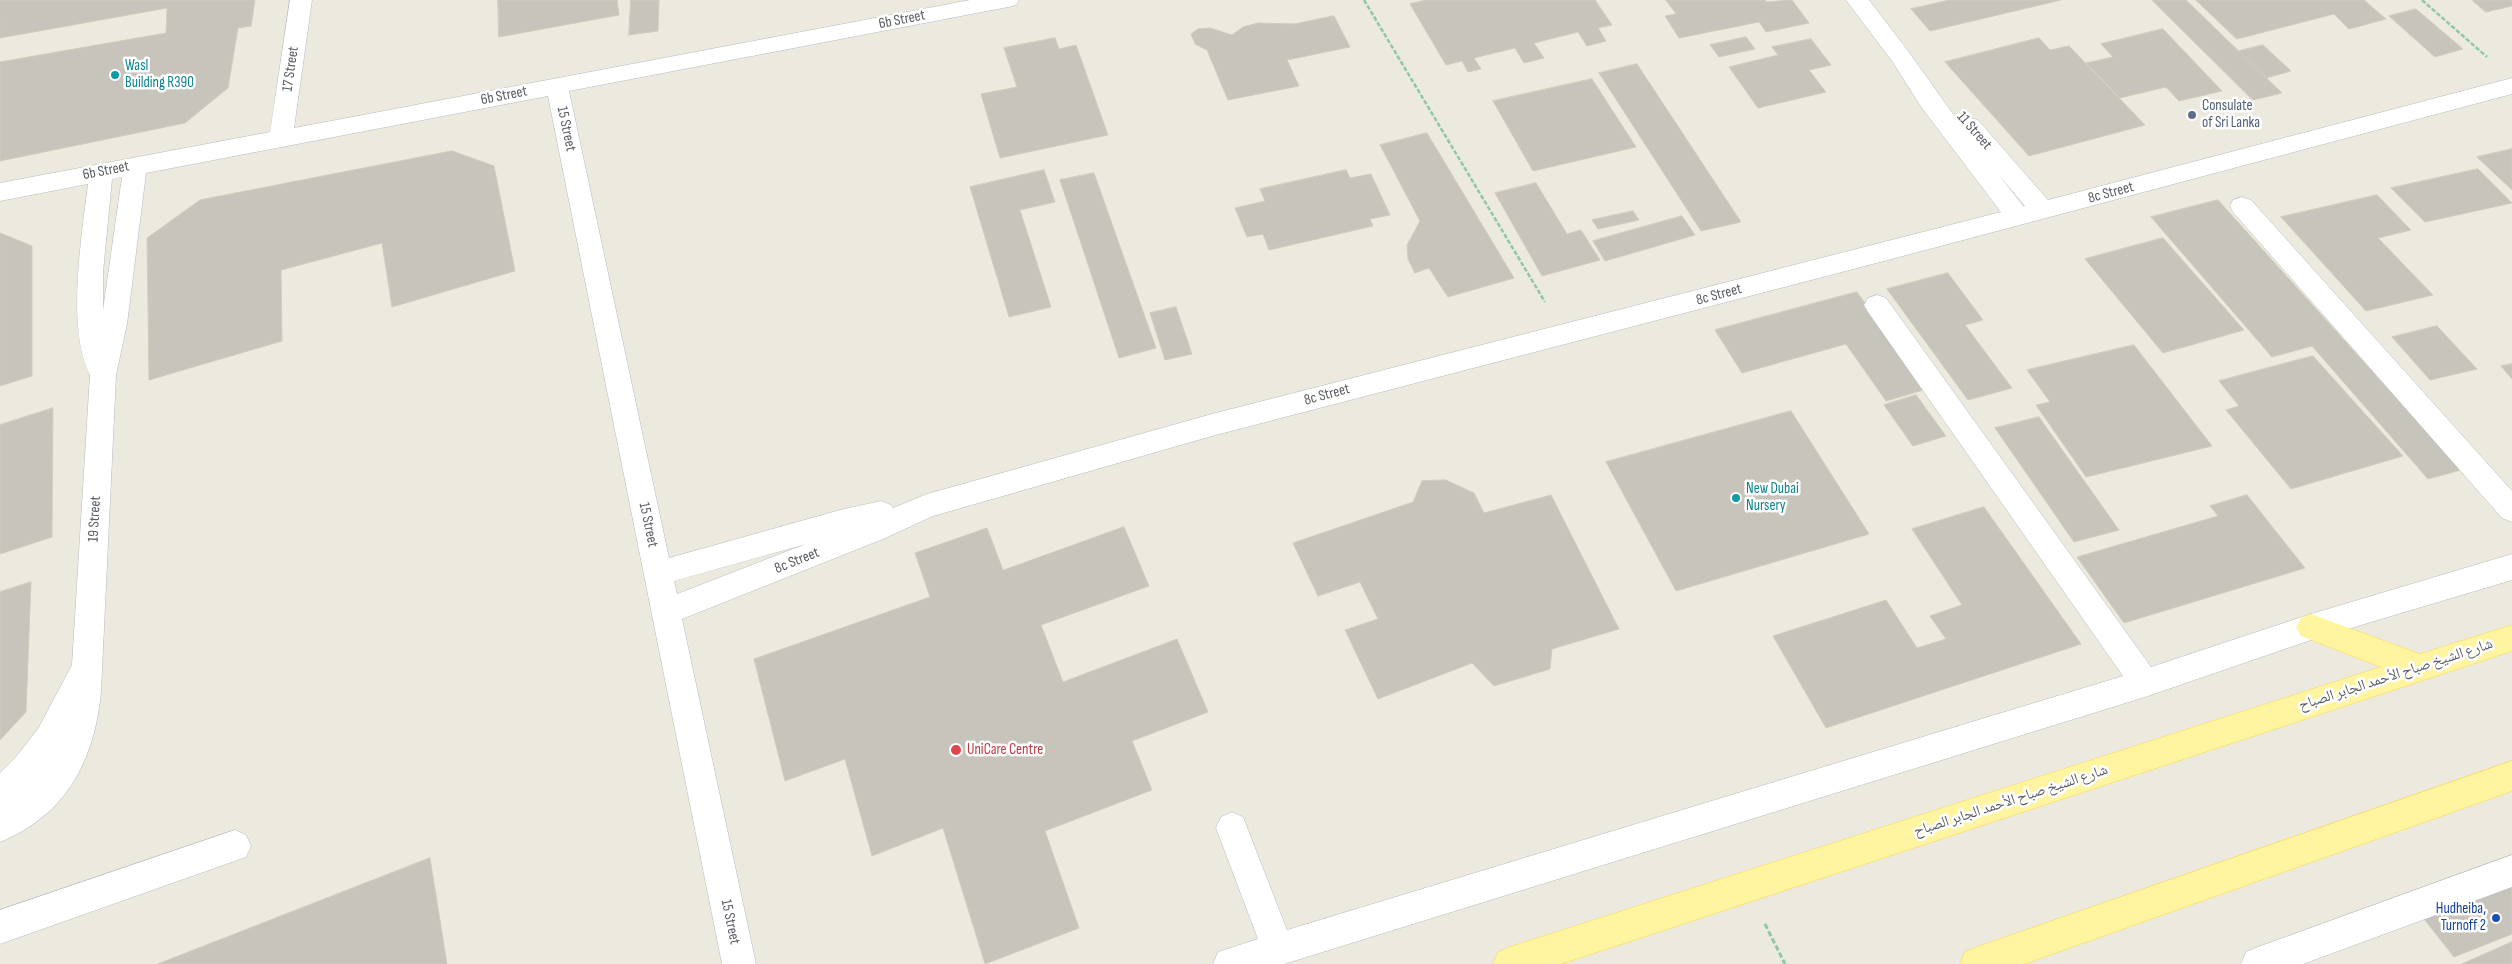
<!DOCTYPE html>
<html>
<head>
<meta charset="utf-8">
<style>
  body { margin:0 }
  canvas { display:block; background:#eceade }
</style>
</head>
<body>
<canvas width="2512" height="964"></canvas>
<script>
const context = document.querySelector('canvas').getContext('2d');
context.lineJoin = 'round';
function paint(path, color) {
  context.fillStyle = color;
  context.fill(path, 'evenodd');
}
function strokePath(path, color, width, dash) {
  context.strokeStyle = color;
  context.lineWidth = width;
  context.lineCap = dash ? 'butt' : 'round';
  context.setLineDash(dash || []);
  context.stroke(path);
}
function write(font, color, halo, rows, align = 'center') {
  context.font = font + ' "Sofia Sans Condensed","Noto Naskh Arabic",sans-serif';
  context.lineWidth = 5;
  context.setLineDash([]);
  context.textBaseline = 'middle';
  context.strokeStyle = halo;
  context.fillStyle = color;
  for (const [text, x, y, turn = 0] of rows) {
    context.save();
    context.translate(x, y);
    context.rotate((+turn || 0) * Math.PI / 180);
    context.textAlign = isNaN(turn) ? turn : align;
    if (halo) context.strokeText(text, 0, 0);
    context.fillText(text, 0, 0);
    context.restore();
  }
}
const building = new Path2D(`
  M0 0H255L251 26 238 28 228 88 185 123 0 161V62L166 33 167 8 0 38Z
  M498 0H617L619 15 499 37Z
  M631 0H659L658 31 629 35Z
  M1427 0H1595L1612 25 1598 28 1606 41 1587 46 1578 32 1534 43 1544 58 1524 63 1515 48 1474 58 1481 69 1468 72 1462 61 1446 65 1410 4Z
  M1666 0H1765L1766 2 1792 0 1809 23 1766 32 1759 22 1679 38 1665 16 1676 14Z
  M1950 0H2061L1930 31 1911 9Z
  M2152 0H2186L2282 93 2253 100Z
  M2196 0H2364L2386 19 2349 29 2334 14 2237 39Z
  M2472 0H2512V6L2486 12Z
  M2416 9 2463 49 2435 57 2389 16Z
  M1334 16 1350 47 1287 60 1299 86 1228 100 1207 50 1195 44 1191 34 1198 29 1210 28 1232 35 1243 27 1258 23 1294 24Z
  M2163 29 2222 91 2179 101 2166 87 2120 98 2086 63 2113 57 2101 44Z
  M1746 37 1755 49 1719 57 1710 45Z
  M1055 38 1059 49 1076 45 1108 135 1000 158 981 94 1017 87 1004 48Z
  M2039 38 2050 50 2069 46 2145 125 2029 156 1945 62Z
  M1811 39 1831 65 1809 70 1826 92 1758 108 1729 67 1778 55 1772 47Z
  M2263 45 2291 71 2266 78 2239 51Z
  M1637 64 1741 222 1701 231 1599 73Z
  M1592 79 1636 147 1533 171 1493 101Z
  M1427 133 1514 278 1448 297 1429 268 1415 273 1408 259 1407 245 1420 221 1380 145Z
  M2512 149V190L2477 157Z
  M452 151 494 166 515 271 392 307 382 243 281 270 282 341 149 380 147 238 200 200Z
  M2478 169 2512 203 2425 222 2391 188Z
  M1044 170 1055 202 1020 210 1051 307 1009 317 970 187Z
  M1346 170 1350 178 1371 174 1390 215 1370 219 1373 226 1269 250 1263 234 1247 237 1235 208 1265 201 1260 189Z
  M1094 173 1156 348 1119 358 1060 180Z
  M1536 183 1567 234 1581 230 1600 260 1542 276 1495 193Z
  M2377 195 2411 230 2378 238 2433 295 2366 311 2281 217Z
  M2218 200 2461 470 2428 479 2312 346 2272 357 2151 217Z
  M1633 211 1639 220 1598 229 1592 220Z
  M1682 216 1695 235 1605 261 1593 241Z
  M0 233 32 246V376L0 386Z
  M2163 238 2244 330 2163 353 2085 259Z
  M1948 273 1983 320 1965 325 2012 388 1968 400 1887 289Z
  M1857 292 1927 389 1886 401 1846 344 1742 373 1715 330Z
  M1176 307 1192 354 1165 360 1150 313Z
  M2437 326 2477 369 2430 380 2392 337Z
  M2134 345 2212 446 2086 477 2036 405 2050 402 2027 370Z
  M2313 356 2403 456 2291 489 2226 410 2239 406 2219 381Z
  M2512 364V379L2501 366Z
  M1916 395 1946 436 1913 446 1884 405Z
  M53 408 52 537 0 554V425Z
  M1791 411 1869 534 1676 591 1606 462Z
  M2039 417 2119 530 2074 542 1995 428Z
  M1446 480 1474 493 1484 513 1551 495 1619 629 1552 649 1550 669 1494 686 1472 663 1378 699 1345 630 1378 619 1360 582 1318 596 1293 543 1413 502 1422 481Z
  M2247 495 2305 568 2124 623 2077 557 2218 516 2210 506Z
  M1984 507 2081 644 1826 728 1773 636 1886 600 1917 648 1946 639 1930 616 1962 605 1912 529Z
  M1124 527 1149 586 1041 625 1063 682 1177 639 1208 712 1132 741 1152 790 1045 831 1079 928 985 964 943 828 872 856 845 759 785 781 754 659 930 597 915 553 987 528 1003 570Z
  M31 582 26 712 0 740V592Z
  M430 858 447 964H158Z
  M2512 886V934L2454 957 2424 919Z
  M2512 942V964H2462Z`);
paint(building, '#c7c4bb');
strokePath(building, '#d1ccbc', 1);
const minor = new Path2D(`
  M290 0H312L294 128 970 0H1019L1016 5 1008 7 569 91 669 558 840 510 881 501 891 505 893 508 927 494 1212 414 2001 212 1922 108 1892 61 1846 0H1869L1908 51 1960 124 1962 120 1970 118 1978 120 2048 200 2512 78V94L1888 260 1212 436 1017 492 933 516 883 539 682 619 756 964H722L548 96 146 173 127 324 116 375 101 691C95 759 67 815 0 842V773L16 757 38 729 72 665 90 375C66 328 82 235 88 184L0 201V183L270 132ZM1999 175 2025 206H2023ZM122 177 103 310V272L112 179ZM806 544 677 594 674 581Z
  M2242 197 2251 200 2512 491V522L2502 518 2233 212 2230 206 2233 200Z
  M1877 295 1886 298 2151 667 2311 614 2512 554V580L2311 640 2145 697 1284 964H1213L1218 952 1258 939 1216 828 1221 817 1232 812 1243 817 1287 930 2123 676 1868 312 1864 305 1868 298Z
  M235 830 246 835 251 846 246 857 0 944V910Z
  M2512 855V887L2303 964H2241L2246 952 2258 947Z`);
const major = new Path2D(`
  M2311 614 2420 654 2512 625V651L1561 964H1493L1498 952 1510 947 2381 667 2301 636 2296 627 2301 618Z
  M2512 761V791L2024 964H1960L1965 952 1977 947Z`);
strokePath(minor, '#b6b9bf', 1);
strokePath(major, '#fed545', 1);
strokePath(new Path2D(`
  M1364 0 1545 302
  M2422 0 2487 57`), '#90c8a3', 2.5, [4.5, 2]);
strokePath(new Path2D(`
  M1765 924 1785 964`), '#90c8a3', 3, [5.5, 2.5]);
paint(minor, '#fff');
paint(major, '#fff5a0');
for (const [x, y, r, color] of [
  [115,75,5,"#0f9aa8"],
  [2192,115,5,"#5c6f8a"],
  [1736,498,5,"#0f9aa8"],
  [956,750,6,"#e0444e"],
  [2496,918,5,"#1a4fb4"]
]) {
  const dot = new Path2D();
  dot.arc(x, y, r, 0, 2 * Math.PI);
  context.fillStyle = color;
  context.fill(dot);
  strokePath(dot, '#fff', 2);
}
write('15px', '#575b61', '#fff', [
  ["6b Street",902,20,-11],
  ["17 Street",291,69,-82],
  ["6b Street",504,96,-11],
  ["15 Street",566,129,78],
  ["11 Street",1974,131,49],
  ["6b Street",106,171,-11],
  ["8c Street",2111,193,-15],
  ["8c Street",1719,295,-15],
  ["8c Street",1327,395,-15],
  ["19 Street",95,519,-87],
  ["15 Street",648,525,78],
  ["8c Street",797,561,-22],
  ["شارع الشيخ صباح الأحمد الجابر الصباح",2396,675,-18],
  ["شارع الشيخ صباح الأحمد الجابر الصباح",2011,801,-18],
  ["15 Street",730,922,78]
]);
write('15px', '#0d838f', '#fff', [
  ["Wasl",125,66],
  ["Building R390",125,83],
  ["New Dubai",1746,489],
  ["Nursery",1746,506]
], 'left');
write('15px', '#4e5e75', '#fff', [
  ["Consulate",2202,106],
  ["of Sri Lanka",2202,123]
], 'left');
write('15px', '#be3a42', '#fff', [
  ["UniCare Centre",967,750]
], 'left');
write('15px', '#164399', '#fff', [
  ["Hudheiba,",2486,909],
  ["Turnoff 2",2486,926]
], 'right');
</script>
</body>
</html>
